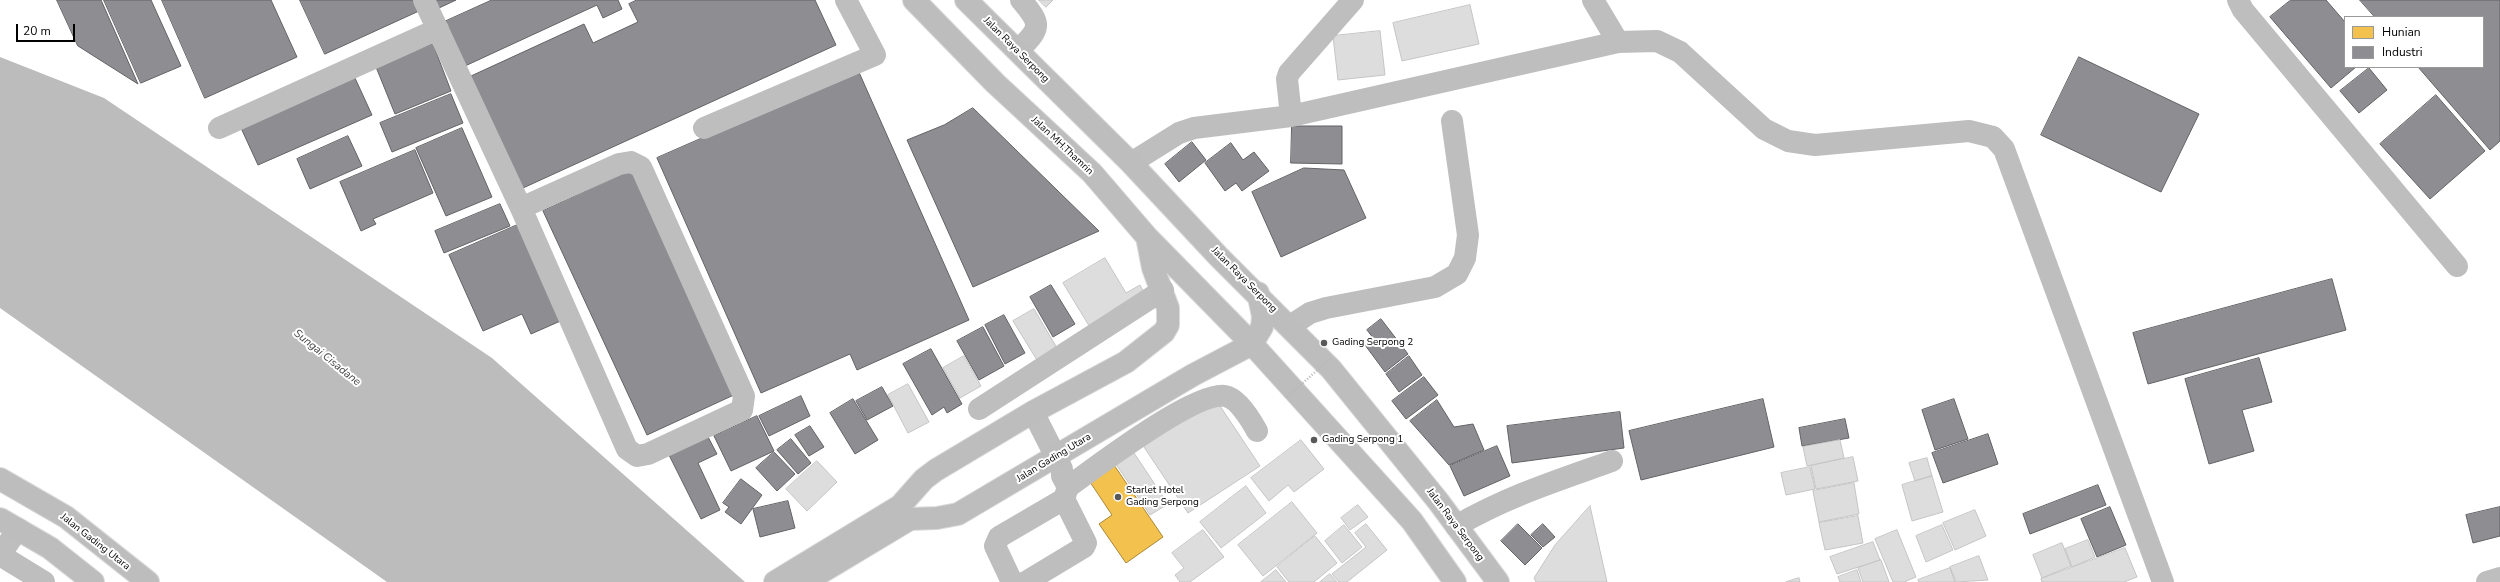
<!DOCTYPE html>
<html>
<head>
<meta charset="utf-8">
<style>
  body { margin:0 }
  #map { position:relative; width:2500px; height:582px; overflow:hidden; background:#fff; font-family:"Nunito Sans",sans-serif }
  canvas { display:block }
  .legend { position:absolute; left:2344px; top:16px; width:140px; height:52px; box-sizing:border-box; background:#fff; border:1px solid #999; margin:0; padding:5px 7px; list-style:none; font-size:12px; color:#000 }
  .legend li { display:flex; align-items:center; gap:8px; height:20px }
  .legend b { width:20px; border:1px solid #999 }
  .scale { position:absolute; left:16px; top:24px; width:59px; height:18px; box-sizing:border-box; border:2px solid #000; border-top:0; padding-left:5px; font-size:12px; line-height:14px; white-space:nowrap; color:#000; -webkit-text-stroke:3px #fff; paint-order:stroke }
</style>
</head>
<body>
<div id="map">
<canvas width="2500" height="582"></canvas>
<ul class="legend">
<li><b style="height:11px;background:#f2c14e"></b>Hunian</li>
<li><b style="height:11px;background:#8d8d92"></b>Industri</li>
</ul>
<div class="scale">20 m</div>
</div>
<script>
const context = document.querySelector('canvas').getContext('2d');
context.lineJoin = 'round';
function paint(path, color) {
  context.fillStyle = color;
  context.fill(path, 'evenodd');
}
function strokePath(path, color, width, dash) {
  context.strokeStyle = color;
  context.lineWidth = width;
  context.lineCap = dash ? 'butt' : 'round';
  context.setLineDash(dash || []);
  context.stroke(path);
}
function write(font, color, halo, rows, align = 'center') {
  context.font = font + ' "Nunito Sans",sans-serif';
  context.lineWidth = 4;
  context.setLineDash([]);
  context.textBaseline = 'middle';
  context.strokeStyle = halo;
  context.fillStyle = color;
  for (const [text, x, y, turn = 0] of rows) {
    context.save();
    context.translate(x, y);
    context.rotate((+turn || 0) * Math.PI / 180);
    context.textAlign = isNaN(turn) ? turn : align;
    if (halo) context.strokeText(text, 0, 0);
    context.fillText(text, 0, 0);
    context.restore();
  }
}
paint(new Path2D(`
  M0 57 104 98 492 358 745 582H387L0 308Z`), '#bcbcbc');
const homes = new Path2D(`
  M1112 462 1163 537 1126 563 1099 524 1112 515 1088 479Z`);
paint(homes, '#f2c14e');
strokePath(homes, '#a98737', 1);
const industry = new Path2D(`
  M57 0H101L138 84 78 46Z
  M104 0H151L181 66 141 83Z
  M162 0H271L297 57 205 98Z
  M300 0H414L419 11 325 54Z
  M436 0H456L439 8Z
  M492 0H618L622 9 603 18 597 5 465 66 444 22Z
  M637 0H815L836 45 523 188 471 76 584 24 593 43 638 22 629 4Z
  M2291 0H2326L2345 22V67H2356L2331 88 2270 17Z
  M2360 0H2500V141L2490 150 2418 67H2483V17H2375Z
  M433 44 451 91 395 114 376 67Z
  M2079 57 2199 114 2161 192 2041 135Z
  M2369 68 2387 90 2359 113 2340 91Z
  M858 70 969 320 857 370 850 354 761 393 657 158Z
  M355 78 372 115 258 165 241 128Z
  M451 94 463 123 392 152 380 123Z
  M2436 95 2485 151 2430 199 2380 144Z
  M973 108 1099 231 973 287 907 140 944 125Z
  M1292 126H1342V164L1291 163Z
  M462 128 492 197 446 216 416 148Z
  M348 136 362 166 310 189 297 159Z
  M1192 142 1206 160 1179 182 1165 164Z
  M1231 143 1243 160 1254 152 1269 171 1242 191 1236 183 1225 191 1205 163Z
  M415 150 433 193 373 219 376 224 361 231 340 182Z
  M1304 168 1344 170 1366 218 1281 257 1252 192Z
  M632 170 736 394 647 435 543 211Z
  M500 204 510 226 444 253 435 231Z
  M522 223 565 319 531 334 522 314 483 331 449 255Z
  M2332 279 2346 330 2148 384 2133 333Z
  M1051 285 1075 324 1053 337 1030 297Z
  M1004 315 1025 353 1005 364 985 325Z
  M1381 319 1408 354 1385 372 1365 345 1374 339 1367 330Z
  M983 327 1004 366 979 380 957 341Z
  M931 349 962 404 947 413 944 407 932 415 903 364Z
  M1409 356 1422 375 1399 392 1386 374Z
  M2259 358 2272 402 2242 410 2254 451 2209 464 2185 379Z
  M1424 377 1438 395 1406 419 1392 401Z
  M882 387 893 406 867 420 856 401Z
  M801 396 810 416 769 436 759 416Z
  M853 399 878 440 855 454 830 413Z
  M1763 399 1774 447 1641 480 1629 431Z
  M1954 399 1968 439 1935 450 1922 410Z
  M1437 400 1454 427 1473 424 1484 450 1449 465 1410 421Z
  M1620 412 1624 448 1512 463 1507 426Z
  M757 416 774 451 731 471 714 436Z
  M1845 419 1849 438 1802 446 1799 428Z
  M810 426 824 447 809 456 795 435Z
  M1988 434 1998 464 1943 483 1932 453Z
  M707 435 717 454 698 463 720 510 701 519 668 453Z
  M791 439 811 463 798 474 777 450Z
  M1497 446 1510 476 1464 496 1450 466Z
  M774 452 795 474 777 491 756 468Z
  M741 479 762 495 741 524 725 512 729 507 723 503Z
  M2098 485 2106 505 2030 534 2023 514Z
  M788 501 795 528 760 537 753 509Z
  M2110 507 2126 545 2097 557 2081 519Z
  M2500 507V536L2473 543 2466 515Z
  M1518 524 1542 548 1525 565 1501 541Z
  M1543 524 1555 537 1543 547 1531 535Z`);
paint(industry, '#8d8d92');
strokePath(industry, '#636366', 1);
const building = new Path2D(`
  M1039 0H1053L1046 7Z
  M1470 5 1479 44 1402 61 1393 23Z
  M1380 31 1385 75 1338 80 1333 36Z
  M1105 258 1126 293 1140 285 1146 296 1091 329 1063 283Z
  M1034 309 1060 353 1040 365 1013 321Z
  M964 356 981 386 960 398 943 368Z
  M908 384 929 422 908 433 888 395Z
  M1214 397 1260 466 1188 513 1142 444Z
  M1301 440 1324 469 1294 492 1288 485 1269 501 1251 478Z
  M1840 440 1844 458 1807 466 1803 447Z
  M1130 447 1168 504 1150 515 1112 458Z
  M1853 457 1858 481 1816 489 1811 466Z
  M1927 458 1932 476 1915 481 1909 463Z
  M817 461 837 482 807 511 786 489Z
  M1810 467 1815 489 1786 495 1781 473Z
  M1932 476 1943 512 1912 521 1902 485Z
  M1854 483 1859 514 1819 522 1813 491Z
  M1246 486 1266 513 1221 548 1200 522Z
  M1292 502 1317 533 1263 576 1238 545Z
  M1358 505 1368 517 1350 530 1341 518Z
  M1590 506 1607 582H1536L1534 578 1555 545Z
  M1975 510 1986 536 1955 550 1943 523Z
  M1858 516 1863 543 1825 550 1819 523Z
  M1366 524 1387 550 1347 582H1339L1332 574 1366 547 1355 533Z
  M1344 525 1362 547 1342 563 1325 541Z
  M1942 525 1953 550 1926 562 1916 536Z
  M1203 530 1224 557 1190 582H1180L1175 575 1184 568 1172 553Z
  M1897 530 1916 577 1904 582H1893L1875 539Z
  M1315 536 1337 563 1314 582H1289L1277 567Z
  M2088 540 2095 557 2072 567 2065 549Z
  M1873 542 1880 560 1837 574 1830 557Z
  M2062 543 2071 566 2042 578 2033 555Z
  M2125 548 2137 577 2124 582H2042L2041 579Z
  M1979 556 1988 580 1956 582 1950 567Z
  M1881 560 1889 582H1863L1858 568Z
  M1950 568 1955 582H1919L1918 580Z
  M1276 570 1286 582H1261Z
  M1857 570 1861 582H1840L1838 577Z
  M1330 574 1337 582H1320Z
  M1799 578 1800 582H1786Z`);
paint(building, '#ddd');
strokePath(building, '#c5c5c5', 1);
const major = new Path2D(`
  M914 0 995 83 1092 173 1147 237 1252 344 1412 521 1455 582
  M966 0 1131 163 1219 257 1331 369 1438 501 1498 582
  M0 479 66 517 148 582
  M0 519 50 548 93 582
  M775 582 900 506 924 479 936 470 1033 412 1126 362 1164 332 1168 325V308L1153 268 1147 237
  M805 582 910 519 937 518 958 514 1193 375 1252 344 1262 327 1263 316 1258 293`);
strokePath(major, '#dbdbdb', 24);
strokePath(new Path2D(`
  M424 0 521 208 627 449 637 456 648 454 742 410 744 396 641 167 631 162 619 164 521 208
  M1593 0 1618 42
  M2238 0 2243 10 2457 266
  M1018 51C1040 28 1043 26 1021 0
  M1291 116 1287 79 1289 73 1353 0
  M219 128 438 29
  M704 128 875 55 846 0
  M1131 163 1179 133 1194 128 1291 116 1618 42 1657 41 1680 52 1764 129 1788 141 1815 145 1969 131 1993 137 2004 149 2163 582
  M1290 326 1310 313 1326 308 1435 287 1457 274 1465 258 1468 235 1452 121
  M979 409 1163 290
  M1068 487C1096 467 1195 391 1225 396 1238 398 1251 420 1257 431
  M1456 526C1508 496 1556 481 1612 461
  M0 555 44 582
  M0 555 18 529
  M1015 582 1011 580 995 546 999 537 1064 499
  M1026 582 1084 547 1086 543 1064 499 1068 487 1062 476V469L1033 412
  M2487 582 2500 578`), '#bebebe', 22);
strokePath(major, '#bdbdbd', 22);
strokePath(new Path2D(`
  M1287 397 1331 358`), '#b8b8b8', 2.5, [1, 2]);
for (const [x, y, r, color] of [
  [1324,343,4,"#595959"],
  [1314,440,4,"#595959"],
  [1118,497,4,"#595959"]
]) {
  const dot = new Path2D();
  dot.arc(x, y, r, 0, 2 * Math.PI);
  context.fillStyle = color;
  context.fill(dot);
  strokePath(dot, '#fff', 1.5);
}
write('10px', '#000', '#fff', [
  ["Jalan Raya Serpong",1016,50,45],
  ["Jalan MH.Thamrin",1062,146,43],
  ["Jalan Raya Serpong",1244,280,45],
  ["Jalan Gading Utara",1054,458,-31],
  ["Jalan Raya Serpong",1455,525,53],
  ["Jalan Gading Utara",95,542,38]
]);
write('10px', '#000', '#fff', [
  ["Gading Serpong 2",1332,343],
  ["Gading Serpong 1",1322,440],
  ["Starlet Hotel",1126,491],
  ["Gading Serpong",1126,503]
], 'left');
write('italic 11px', '#414141', '#fff', [
  ["Sungai Cisadane",327,358,39]
]);
</script>
</body>
</html>
